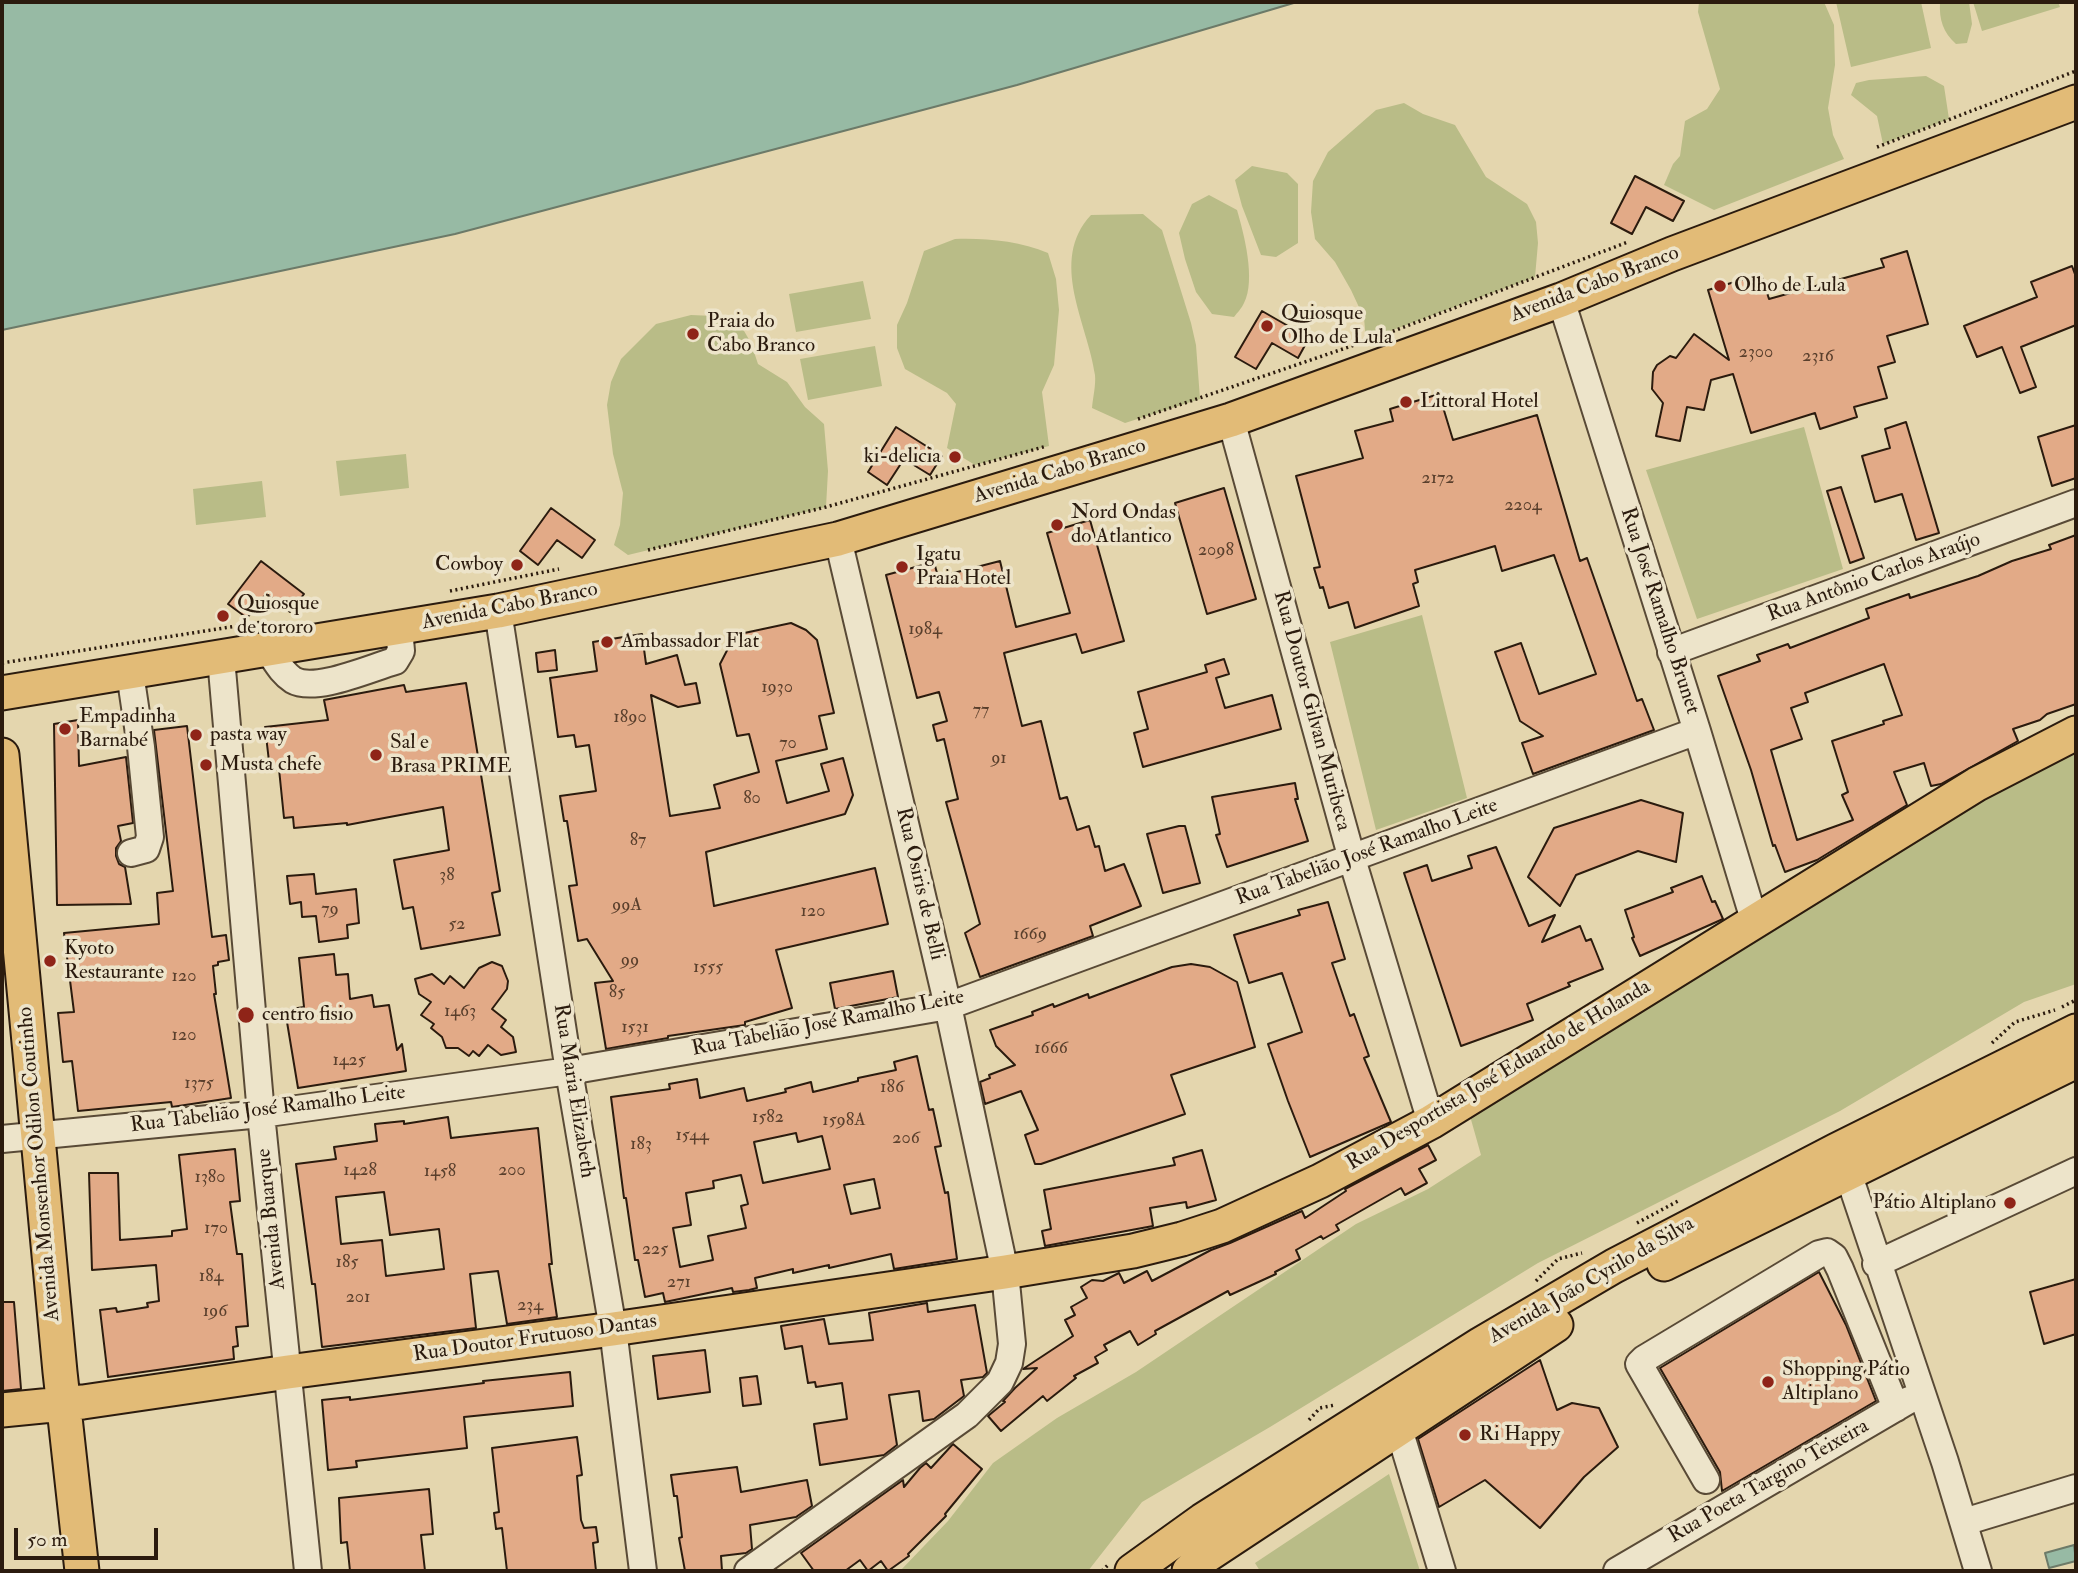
<!DOCTYPE html>
<html>
<head>
<meta charset="utf-8">
<style>
  body { margin:0 }
  #map { position:relative; width:2078px; height:1573px; overflow:hidden; background:#e4d6ae; font-family:"IM FELL Double Pica",serif }
  canvas { display:block }
  .frame { position:absolute; inset:0; border:4px solid #2b1b0e; pointer-events:none }
  .scale { position:absolute; left:14px; top:1528px; width:144px; height:32px; box-sizing:border-box; border:4px solid #2b1b0e; border-top:0; padding-left:9px; font-size:21px; line-height:24px; white-space:nowrap; color:#2b1b0e; -webkit-text-stroke:5px #ede4ca; paint-order:stroke }
</style>
</head>
<body>
<div id="map">
<canvas width="2078" height="1573"></canvas>
<div class="frame"></div>
<div class="scale">50 m</div>
</div>
<script>
const context = document.querySelector('canvas').getContext('2d');
context.lineJoin = 'round';
function paint(path, color) {
  context.fillStyle = color;
  context.fill(path, 'evenodd');
}
function strokePath(path, color, width, dash) {
  context.strokeStyle = color;
  context.lineWidth = width;
  context.lineCap = dash ? 'butt' : 'round';
  context.setLineDash(dash || []);
  context.stroke(path);
}
function write(font, color, halo, rows, align = 'center') {
  context.font = font + ' "IM FELL Double Pica",serif';
  context.lineWidth = 7;
  context.setLineDash([]);
  context.textBaseline = 'middle';
  context.strokeStyle = halo;
  context.fillStyle = color;
  for (const [text, x, y, turn = 0] of rows) {
    context.save();
    context.translate(x, y);
    context.rotate((+turn || 0) * Math.PI / 180);
    context.textAlign = isNaN(turn) ? turn : align;
    if (halo) context.strokeText(text, 0, 0);
    context.fillText(text, 0, 0);
    context.restore();
  }
}
paint(new Path2D(`
  M1699 2H1824L1834 25 1835 65 1828 108 1833 135 1844 159 1714 210 1664 185 1673 164 1680 156 1685 121 1707 109 1720 89 1698 12Z
  M1836 2H1921L1931 48 1851 67Z
  M1940 2H1969L1972 24 1967 43 1956 44C1943 32 1939 20 1940 2Z
  M1973 2H2058L2060 7 1982 31Z
  M1926 76 1944 86 1949 119 1883 144 1877 116 1851 95 1856 83 1869 80Z
  M1404 103 1423 114 1455 125 1486 177 1527 204 1536 222 1538 243 1535 277 1366 340 1364 318 1351 290 1335 262 1315 239 1311 212 1313 181 1328 152 1376 110Z
  M1252 166 1287 173 1298 184V243L1276 257 1261 255 1242 206 1235 180Z
  M1209 195 1237 210C1244 234 1256 280 1244 303 1242 308 1237 313 1234 317L1212 314 1196 292 1185 259 1179 233 1192 204Z
  M1143 214 1162 230 1191 323 1196 345 1200 399 1125 423 1092 408C1093 397 1096 385 1095 375 1088 324 1048 261 1091 215Z
  M955 239C986 238 1019 241 1048 253L1056 279 1059 310 1054 365 1042 392 1049 446 975 465 947 448 956 404 947 393 905 369 897 348V325L907 303 924 251Z
  M863 281 871 319 796 332 789 294Z
  M691 315 736 317 751 343 758 364 787 382 805 407 824 424 828 471 826 507 628 555 614 545 620 525 623 493 613 454 607 405 611 382 621 359 656 324Z
  M875 346 882 386 808 400 800 359Z
  M1804 427 1843 569 1697 619 1646 470Z
  M406 454 409 488 340 496 336 461Z
  M262 481 266 517 196 525 193 489Z
  M1422 615 1467 798 1376 830 1330 642Z
  M2076 743V984L2024 1002 1840 1111 1538 1263 1270 1427 1142 1502 1088 1571H900L948 1521 993 1463 1057 1418 1136 1372 1356 1224 1428 1189 1481 1155 1470 1116Z
  M1389 1474 1420 1571H1260L1255 1563Z`), '#b9bc87');
const water = new Path2D(`
  M2 2H1297L1017 85 455 234 2 330Z
  M2074 1545 2076 1561 2049 1568 2045 1553Z`);
paint(water, '#97baa4');
strokePath(water, '#6c7a68', 2);
const building = new Path2D(`
  M1635 176 1684 201 1673 221 1646 207 1632 234 1611 223Z
  M1907 251 1928 324 1887 336 1895 362 1878 367 1887 398 1854 407 1857 417 1820 429 1815 413 1751 433 1733 374 1711 380 1704 410 1687 407 1680 441 1656 436 1663 403 1652 389 1653 372 1657 365 1670 356 1676 358 1694 334 1729 360 1708 290 1761 274 1769 299 1884 267 1881 259Z
  M2072 266 2076 277V325L2021 347 2036 387 2020 393 2002 347 1977 357 1964 326 2037 297 2031 282Z
  M1262 311 1309 338 1298 358 1272 343 1256 369 1235 357Z
  M1439 394 1453 440 1537 415 1580 561 1587 558 1637 701 1642 699 1654 730 1533 774 1522 743 1543 736 1520 721 1495 652 1521 643 1539 694 1596 674 1554 555 1502 571 1495 546 1415 570 1418 582 1413 584 1419 606 1355 628 1348 602 1329 608 1323 587 1320 588 1314 568 1320 567 1296 476 1363 458 1355 431 1393 421 1390 409Z
  M1906 422 1939 533 1916 540 1902 494 1875 502 1862 456 1890 448 1885 429Z
  M2076 425V478L2052 486 2038 437Z
  M896 427 942 456 930 475 904 459 887 485 868 472Z
  M1841 487 1864 558 1850 563 1827 491Z
  M1224 488 1256 599 1207 614 1175 503Z
  M551 508 595 540 582 558 557 540 538 565 520 551Z
  M1090 520 1124 641 1082 653 1076 634 1004 653 1022 726 1041 721 1060 799 1067 797 1077 830 1089 826 1095 847 1099 846 1105 871 1124 864 1141 906 1090 926 1093 936 980 977 965 933 980 924 946 802 958 799 944 739 937 741 933 725 947 721 939 692 917 698 886 575 934 562 938 577 1000 561 1016 627 1070 613 1047 533Z
  M2076 535V704L2047 714 2040 720 2013 729 2018 741 1941 784 1931 786 1924 763 1894 772 1907 805 1817 860 1785 872 1775 845 1773 846 1751 770 1718 676 1760 661 1757 655 1788 644 1790 648 1869 618 1866 609 1909 594 1910 598 1978 576 2012 561 2051 549 2049 545ZM1884 664 1902 715 1883 721 1884 724 1832 741 1848 792 1842 795 1853 820 1797 840 1771 750 1802 739 1791 708 1808 702 1805 693Z
  M261 561 304 594 290 612 266 594 247 618 228 604Z
  M791 623 806 630 817 640 834 713 819 716 827 749 776 761 787 803 829 791 821 764 843 758 853 795 845 814 706 852 714 906 875 868 888 924 776 950 792 1008 745 1022V1025L668 1036V1038L606 1049 595 983 613 981 587 939 578 941 569 886 577 885 567 821H564L560 796 596 791 589 745 576 747 574 735 558 737 550 678 597 671 593 642 642 634 646 664 677 655 685 685 696 683 700 703 678 707 651 695 670 816 720 808 714 785 759 772 749 734 737 736 720 664 735 635Z
  M555 650 557 670 538 672 536 653Z
  M1224 659 1229 674 1216 678 1225 708 1272 695 1281 729 1143 767 1134 733 1148 729 1138 692 1207 672 1205 665Z
  M466 683 500 891 492 893 500 935 421 949 413 907 403 909 394 860 449 850 443 807 347 825V823L294 828 293 817 284 818 279 769 270 770 265 727 328 720 324 700 404 685 406 692Z
  M78 720 79 766 126 757 133 823 118 826 121 841 116 848V856L119 864 125 867 131 904 57 905 54 724Z
  M187 726 212 937 226 935 229 960 218 962V965L213 966 216 994H214L231 1098 172 1107 171 1102 78 1111 72 1061 63 1062 58 1013 74 1012 64 933 159 924 157 893 173 891 154 730Z
  M1295 783 1298 799H1295L1308 841 1227 867 1216 835 1220 834 1212 797Z
  M1641 800 1683 813 1676 862 1638 851 1576 875 1560 906 1528 877 1554 828Z
  M1179 826H1185L1200 883 1163 893 1147 834Z
  M1496 847 1529 926 1555 915 1542 942 1580 926 1586 941 1591 939 1603 969 1568 983 1570 986 1527 1004 1533 1020 1461 1046 1404 873 1427 865 1432 881 1472 868 1468 856Z
  M314 874 316 894 356 889 359 923 347 925 348 938 319 942 316 916 302 917 301 902 290 904 287 876Z
  M1702 876 1712 902 1715 901 1723 919 1640 956 1632 938 1634 937 1625 910 1673 892 1671 888Z
  M1328 902 1345 959 1332 963 1350 1016 1354 1014 1369 1056 1364 1058 1391 1122 1310 1157 1288 1101 1268 1044 1302 1032 1282 973 1249 983 1234 935 1300 915 1298 910Z
  M334 954 336 975 348 974 350 999 372 995 374 1007 389 1005 397 1050 402 1044 406 1071 298 1088 285 1010 304 1007 299 958Z
  M492 962 502 966 508 981 507 989 492 1009 506 1020 501 1027 513 1037 516 1052 501 1055 488 1045 479 1056 473 1051 469 1056 458 1048H446L442 1037 431 1028 434 1024 421 1015 431 1002 419 994 415 979 432 974 444 984 450 976 464 988 479 968Z
  M1191 964 1210 967 1237 982 1255 1047 1171 1075 1185 1114 1041 1164H1035L1025 1135 1038 1130 1021 1091 985 1104 980 1082 990 1078 989 1075 1015 1065 996 1046 990 1030 1033 1015 1032 1012 1053 1004 1054 1007 1088 994 1089 998 1172 967Z
  M893 971 898 997 835 1009 830 983Z
  M917 1056 929 1110 933 1109 941 1146 935 1147 945 1193 948 1192 957 1259 894 1269 891 1254 829 1268V1265L793 1273V1269L755 1278 757 1288 749 1290 733 1292 732 1288 665 1302 663 1293 645 1297 638 1260H635L626 1198H624L611 1097 670 1089 669 1084 697 1079 700 1098 744 1088 747 1101 786 1092 785 1089 811 1082 813 1092 858 1081V1078L896 1070 894 1062ZM796 1133 798 1142 822 1136 830 1169 763 1183 754 1142ZM741 1175 748 1204 741 1206 746 1228 708 1236 713 1260 680 1267 673 1228 691 1225 686 1193 714 1188 713 1181ZM874 1179 880 1208 851 1214 844 1185Z
  M448 1117 451 1138 538 1128 552 1264H549L557 1317 507 1324 498 1271 470 1274 476 1328 322 1347 315 1284H312L296 1164 336 1159 334 1147 377 1141 375 1124 404 1121V1124ZM384 1192 390 1235 439 1229 444 1269 386 1276 382 1240 341 1244 336 1197Z
  M1428 1145 1436 1160 1419 1169 1427 1183 1405 1195 1401 1188 1336 1225 1339 1230 1323 1239 1321 1236 1296 1250 1300 1259 1275 1272 1276 1274 1230 1295 1228 1291 1155 1331 1156 1334 1138 1345 1130 1331 1104 1345 1107 1350 1095 1357 1098 1363 1074 1376 1076 1378 1047 1401 1043 1396 1001 1431 988 1416 1005 1402 1003 1401 1015 1388 1037 1368 1023 1369 1073 1336 1065 1320 1075 1315 1071 1307 1087 1298 1081 1287 1092 1280 1103 1281 1119 1273 1124 1283 1147 1271 1152 1281 1211 1250 1230 1243 1302 1211 1305 1218 1346 1191 1345 1189Z
  M235 1149 240 1201 230 1202 237 1254H242L248 1326 236 1327 238 1346 233 1347 234 1359 108 1377 100 1310 116 1308 117 1312 148 1307 147 1303 159 1301 156 1265 92 1270 89 1173H118L120 1240 172 1236V1231L187 1229 179 1155Z
  M1202 1150 1216 1200 1187 1208 1186 1202 1150 1208 1153 1226 1045 1246 1042 1231 1051 1229 1044 1190 1175 1165 1173 1158Z
  M1819 1272 1846 1325 1876 1401 1722 1491 1720 1472 1660 1368Z
  M2076 1279V1334L2044 1344 2030 1292Z
  M2 1302H14L21 1389 2 1391Z
  M927 1303 928 1312 975 1305 987 1373 983 1377 961 1380 964 1396 934 1419 923 1421 919 1391 889 1395 897 1445 884 1455 820 1465 814 1424 847 1419 842 1383 816 1387 815 1382 808 1383 802 1346 785 1349 781 1326 824 1319 829 1344 873 1340 869 1313Z
  M705 1350 710 1392 658 1399 653 1356Z
  M1540 1360 1557 1410 1572 1403 1599 1408 1618 1447 1584 1477 1540 1528 1485 1480 1439 1507 1418 1439Z
  M570 1372 573 1406 464 1417 467 1448 356 1461 357 1467 328 1470 322 1400 350 1397V1400L484 1383 483 1381Z
  M757 1376 761 1404 743 1406 740 1378Z
  M577 1437 582 1475 577 1476 581 1520 584 1528 596 1527 598 1542 593 1543 596 1571H507L502 1528 496 1529 494 1513 499 1512 492 1448Z
  M953 1444 982 1469 945 1514 946 1516 908 1554 909 1556 888 1571 881 1561 868 1571 860 1560 845 1571H814L801 1553 903 1480 904 1487 920 1468 926 1463 931 1468Z
  M737 1467 741 1492 807 1480 812 1506 796 1517 750 1525 752 1549 746 1553 721 1556 722 1571H685L679 1538 682 1537 677 1496H674L671 1475Z
  M429 1489 433 1534 421 1535 425 1571H350L347 1542 341 1543 339 1498Z`);
paint(building, '#e2aa87');
strokePath(building, '#2b1b0e', 2);
const minor = new Path2D(`
  M1561 300 1697 731 1755 923
  M1231 420 1352 859 1431 1122
  M498 611 569 1071 613 1329 643 1571
  M268 650C276 661 281 672 293 680 315 693 370 668 395 661L401 651 399 628
  M1671 652 2076 503
  M221 658 261 1114 308 1571
  M130 673 141 747 150 837 146 849 131 853
  M2 1139 261 1114 569 1071 948 1006 1697 731
  M1848 1173 1945 1462 1978 1571
  M1876 1264 2076 1171
  M1399 1429 1442 1571
  M1706 1480 1639 1364 1644 1359 1819 1254 1827 1252 1834 1257 1840 1269 1896 1408
  M1964 1522 2076 1488
  M748 1571 967 1415 1000 1382 1009 1363 1012 1344 1005 1272 948 1006 838 539
  M1617 1571 1909 1400`);
const major = new Path2D(`
  M2 693 498 611 838 539 1231 420 1561 300 1672 254 2076 102
  M2 755 60 1372 82 1571
  M1664 1264 2076 1061
  M2 1410 83 1402 288 1372 613 1329 1005 1272 1133 1251 1182 1239 1222 1226 1320 1181 1431 1122 1977 784 2076 733
  M1132 1571 1203 1520 1481 1344 1614 1266 1837 1150 2076 1031
  M1189 1571 1206 1556 1556 1325`);
strokePath(minor, '#594a36', 30);
strokePath(major, '#2b1b0e', 37);
strokePath(new Path2D(`
  M1877 147 2076 71
  M1138 419 1375 338 1628 242
  M648 550 826 507 1047 446
  M450 591 559 569
  M2 663 262 622
  M2062 1007 2076 1000
  M1992 1043 2015 1022 2055 1010
  M1637 1223 1680 1200
  M1536 1281 1558 1259 1582 1253
  M1309 1420 1320 1408 1335 1405
  M1102 1571 1108 1565`), '#2b1b0e', 3.5, [2, 3.5]);
strokePath(minor, '#ede4ca', 26);
strokePath(major, '#e2bb77', 33);
for (const [x, y, r, color] of [
  [1720,286,7,"#8f2418"],
  [1267,326,7,"#8f2418"],
  [693,334,7,"#8f2418"],
  [1406,402,7,"#8f2418"],
  [955,457,7,"#8f2418"],
  [1057,525,7,"#8f2418"],
  [517,565,7,"#8f2418"],
  [902,567,7,"#8f2418"],
  [223,616,7,"#8f2418"],
  [607,642,7,"#8f2418"],
  [65,729,7,"#8f2418"],
  [196,735,7,"#8f2418"],
  [376,755,7,"#8f2418"],
  [206,765,7,"#8f2418"],
  [50,961,7,"#8f2418"],
  [246,1015,9,"#8f2418"],
  [2010,1203,7,"#8f2418"],
  [1768,1382,7,"#8f2418"],
  [1465,1435,7,"#8f2418"]
]) {
  const dot = new Path2D();
  dot.arc(x, y, r, 0, 2 * Math.PI);
  context.fillStyle = color;
  context.fill(dot);
  strokePath(dot, '#ede4ca', 2.5);
}
write('18px', '#593f2c', null, [
  ["2300",1756,353],
  ["2316",1818,357],
  ["2172",1438,479],
  ["2204",1523,506],
  ["2098",1216,551],
  ["1984",925,630],
  ["1930",777,688],
  ["77",981,711],
  ["1890",630,718],
  ["70",788,744],
  ["91",999,759],
  ["80",752,799],
  ["87",638,841],
  ["38",447,876],
  ["99A",627,906],
  ["79",330,910],
  ["120",813,912],
  ["52",457,925],
  ["1669",1030,935],
  ["99",630,961],
  ["1555",708,968],
  ["120",184,977],
  ["85",617,993],
  ["1463",460,1012],
  ["1531",635,1028],
  ["120",184,1036],
  ["1666",1051,1049],
  ["1425",349,1061],
  ["1375",199,1084],
  ["186",892,1088],
  ["1582",768,1118],
  ["1598A",844,1121],
  ["1544",692,1136],
  ["206",906,1139],
  ["183",641,1145],
  ["1428",360,1171],
  ["200",512,1171],
  ["1458",440,1172],
  ["1380",210,1178],
  ["170",216,1229],
  ["225",655,1250],
  ["185",347,1263],
  ["184",211,1277],
  ["271",679,1283],
  ["201",358,1298],
  ["234",530,1306],
  ["196",215,1312]
]);
write('21px', '#2b1b0e', '#ede4ca', [
  ["Avenida Cabo Branco",1595,285,-21],
  ["Avenida Cabo Branco",1060,472,-17],
  ["Rua Antônio Carlos Araújo",1874,578,-20],
  ["Avenida Cabo Branco",510,607,-11],
  ["Rua José Ramalho Brunet",1659,611,72],
  ["Rua Doutor Gilvan Muribeca",1311,711,75],
  ["Rua Tabelião José Ramalho Leite",1367,853,-20],
  ["Rua Osiris de Belli",919,884,77],
  ["Rua Tabelião José Ramalho Leite",828,1024,-11],
  ["Rua Desportista José Eduardo de Holanda",1499,1076,-31],
  ["Rua Maria Elizabeth",573,1091,81],
  ["Rua Tabelião José Ramalho Leite",268,1110,-7],
  ["Avenida Monsenhor Odilon Coutinho",40,1164,-95],
  ["Avenida Buarque",272,1219,-96],
  ["Avenida João Cyrilo da Silva",1592,1281,-30],
  ["Rua Doutor Frutuoso Dantas",535,1339,-8],
  ["Rua Poeta Targino Teixeira",1769,1482,-30]
]);
write('21px', '#2b1b0e', '#ede4ca', [
  ["Olho de Lula",1734,286],
  ["Quiosque",1281,314],
  ["Olho de Lula",1281,338],
  ["Praia do",707,322],
  ["Cabo Branco",707,346],
  ["Littoral Hotel",1420,402],
  ["ki-delicia",941,457,"right"],
  ["Nord Ondas",1071,513],
  ["do Atlantico",1071,537],
  ["Igatu",916,555],
  ["Praia Hotel",916,579],
  ["Cowboy",503,565,"right"],
  ["Quiosque",237,604],
  ["de tororo",237,628],
  ["Ambassador Flat",621,642],
  ["Empadinha",79,717],
  ["Barnabé",79,741],
  ["pasta way",210,735],
  ["Sal e",390,743],
  ["Brasa PRIME",390,767],
  ["Musta chefe",220,765],
  ["Kyoto",64,949],
  ["Restaurante",64,973],
  ["centro fisio",262,1015],
  ["Pátio Altiplano",1996,1203,"right"],
  ["Shopping Pátio",1782,1370],
  ["Altiplano",1782,1394],
  ["Ri Happy",1479,1435]
], 'left');
</script>
</body>
</html>
